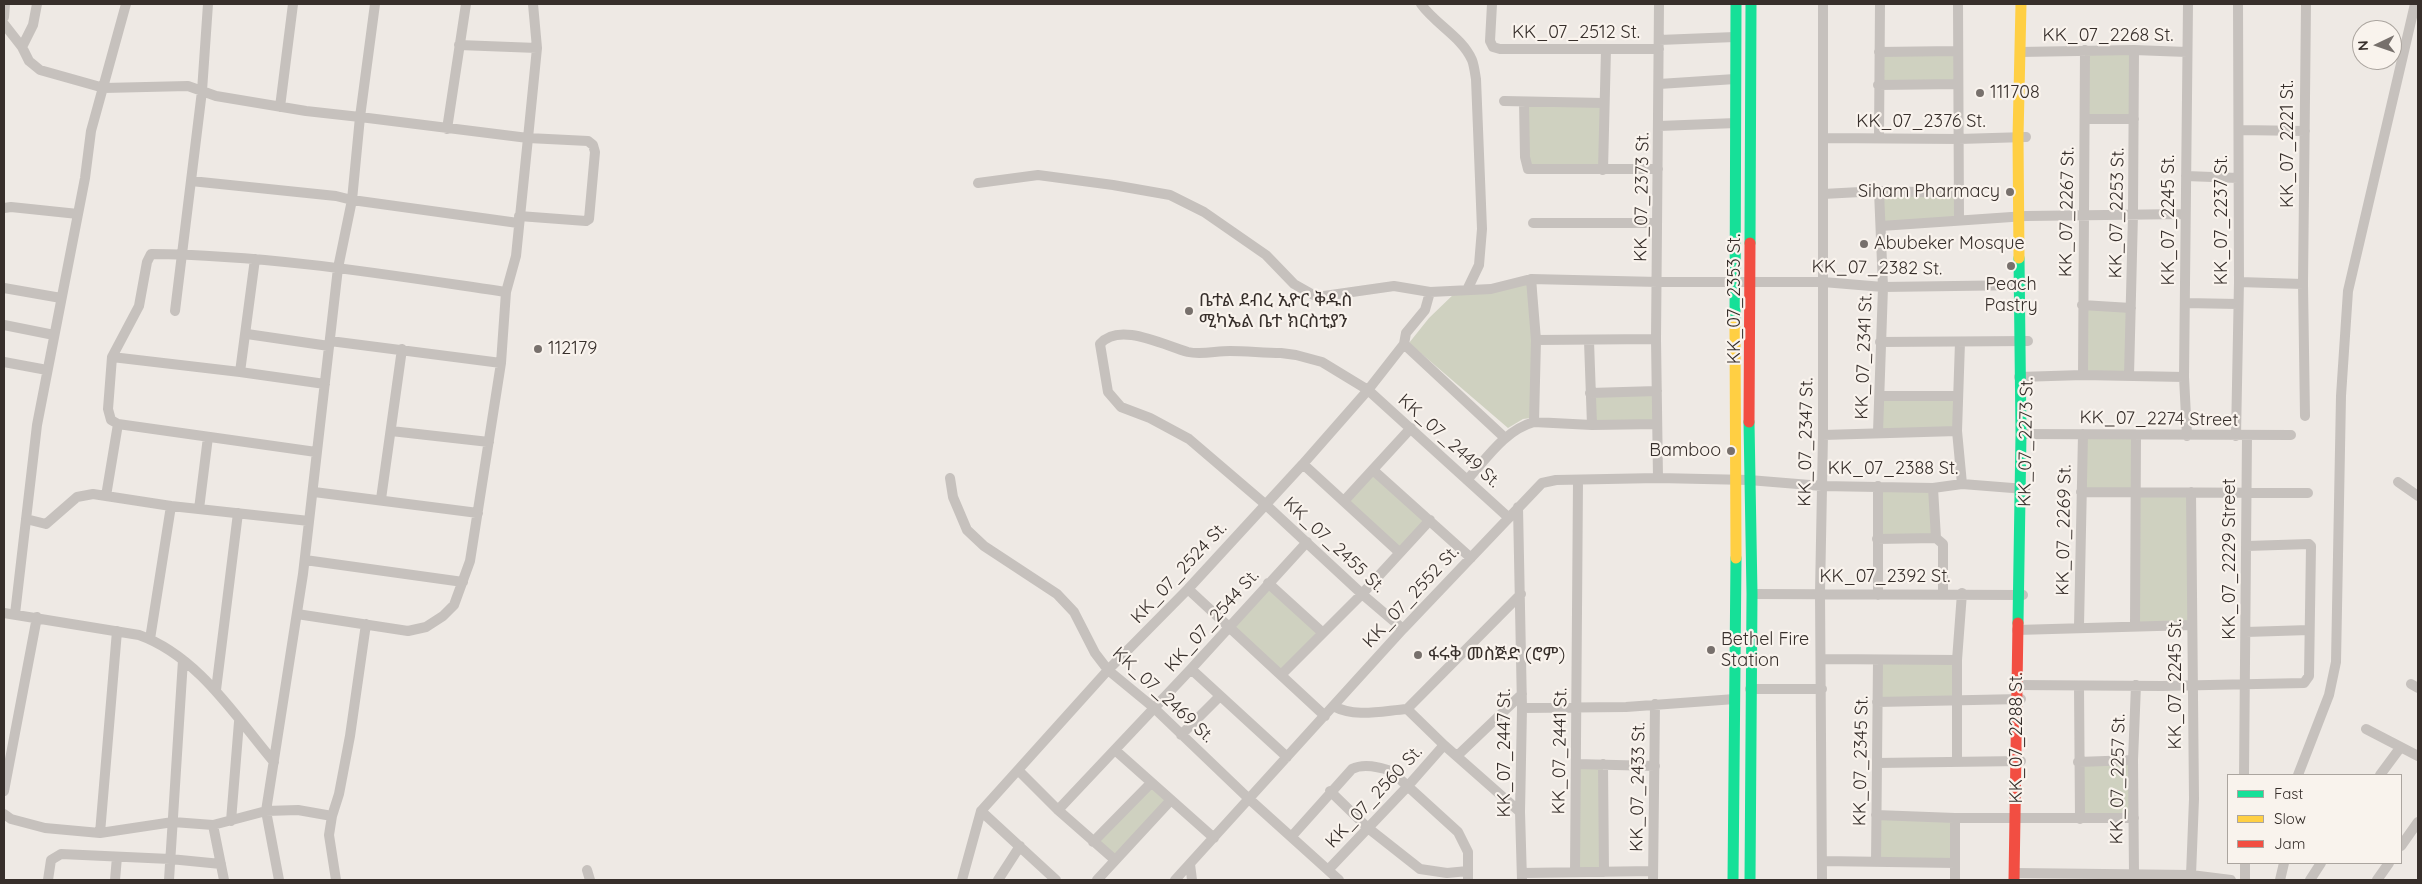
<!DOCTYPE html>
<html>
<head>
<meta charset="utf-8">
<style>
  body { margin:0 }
  #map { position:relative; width:2422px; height:884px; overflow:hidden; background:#eee9e4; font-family:Quicksand,sans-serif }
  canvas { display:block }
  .frame { position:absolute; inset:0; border:5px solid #372f2b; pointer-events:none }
  .legend { position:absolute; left:2227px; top:774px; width:175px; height:90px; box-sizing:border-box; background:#f9f3ed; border:1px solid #aba59f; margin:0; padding:6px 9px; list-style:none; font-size:15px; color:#372f2b }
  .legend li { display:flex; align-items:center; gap:10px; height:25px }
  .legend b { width:25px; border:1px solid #aba59f }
  .north { position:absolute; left:2352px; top:20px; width:50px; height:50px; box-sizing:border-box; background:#f9f3ed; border:1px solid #aba59f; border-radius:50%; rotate:267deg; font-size:14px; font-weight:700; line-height:20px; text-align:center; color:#372f2b }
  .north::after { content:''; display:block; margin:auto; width:18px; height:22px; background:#77706c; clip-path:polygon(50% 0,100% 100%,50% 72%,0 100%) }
</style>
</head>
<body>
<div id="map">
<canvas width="2422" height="884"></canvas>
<div class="frame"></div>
<ul class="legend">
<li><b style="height:6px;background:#16e098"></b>Fast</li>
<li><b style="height:6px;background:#ffcf43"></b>Slow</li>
<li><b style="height:6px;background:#f24e42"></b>Jam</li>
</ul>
<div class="north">N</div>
</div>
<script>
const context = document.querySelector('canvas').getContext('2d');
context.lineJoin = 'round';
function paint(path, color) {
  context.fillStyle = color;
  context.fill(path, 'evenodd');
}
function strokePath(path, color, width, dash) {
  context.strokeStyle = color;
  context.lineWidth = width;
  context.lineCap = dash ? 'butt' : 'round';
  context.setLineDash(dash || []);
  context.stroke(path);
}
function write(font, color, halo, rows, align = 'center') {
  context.font = font + ' Quicksand,"Noto Sans Ethiopic",sans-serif';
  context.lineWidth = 4.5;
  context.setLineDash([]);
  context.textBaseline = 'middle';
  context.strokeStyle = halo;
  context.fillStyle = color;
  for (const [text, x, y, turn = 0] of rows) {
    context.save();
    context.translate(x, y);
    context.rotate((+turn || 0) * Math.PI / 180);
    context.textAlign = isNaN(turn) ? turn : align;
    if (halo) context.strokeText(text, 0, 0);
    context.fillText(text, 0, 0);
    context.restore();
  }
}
paint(new Path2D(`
  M2085 50H2134V119H2085Z
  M1957 51 1958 84 1878 85 1879 52Z
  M1524 102 1604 103 1603 170 1528 169Z
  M1879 191 1958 193 1959 220 1881 226Z
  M1536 276 1539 417 1523 419 1508 428 1409 343 1429 318 1456 292Z
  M2082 305 2131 308 2129 376 2083 375Z
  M1657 391 1656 424 1592 425 1590 393Z
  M1880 396H1958L1957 431 1878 432Z
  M2083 434 2136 436 2134 493 2191 492 2192 625H2135L2134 493 2081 492Z
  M1373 470 1430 520 1399 552 1344 501Z
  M1878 486 1933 488 1936 538 1877 539Z
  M1268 583 1323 633 1281 675 1229 626Z
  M1957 660V702H1877L1878 661Z
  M2133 760 2134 818 2080 819 2078 762Z
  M1576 764H1603L1604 872H1575Z
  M1151 783 1170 801 1115 860 1093 842Z
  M1876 815 1955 818V863L1876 862Z`), '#cfd1c0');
strokePath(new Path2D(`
  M1421 4C1435 24 1462 37 1472 60 1474 65 1475 73 1476 79L1482 229 1479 265 1467 290
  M1492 4 1490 41 1493 47 1500 49H1659
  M1958 4 1959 220
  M4 17 5 4
  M4 24 22 47 29 61 40 70 104 88 188 86 216 96 306 111 360 117 375 4
  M1659 40 1735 37
  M459 45 537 48
  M22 47 33 25 37 4
  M1879 52 1957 51
  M2020 52 2134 50 2187 52
  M1659 84 1735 79
  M1878 85 1958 84
  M1504 101 1604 103
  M1524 102 1525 157 1528 169H1658
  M280 107 293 4
  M2085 119H2134
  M1659 126 1736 123
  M447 129 466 4
  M2239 130 2305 131
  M1823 138 1959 139 2026 137
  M1879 138 1880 4
  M1603 170 1606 49
  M2186 176 2238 178
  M191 181 336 196 352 200 518 223
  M978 183 1038 175 1113 185 1170 195 1204 212 1266 255 1294 284 1317 297 1394 286 1430 292 1491 289 1531 279 1658 282H1823L1883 287 2026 285
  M1823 194 1879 191 1958 193
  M4 208 11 207 78 214
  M519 216 586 221 589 219 595 152 593 145 588 141 528 138 537 48 533 4
  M1533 223H1656
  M1881 226 2026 216 2185 214
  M1531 279 1536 340 1534 422
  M2239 282 2303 284
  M4 288 61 298
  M2185 303 2238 304
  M2082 305 2131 308
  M175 311 202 91 208 4
  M4 325 54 335
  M247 334 329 346
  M1536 340 1656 339
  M1589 341 1592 425
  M1880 342 2028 341
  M1960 342 1957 431 1962 484
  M1404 344 1505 438
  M112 357 240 372 325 384
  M4 362 47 370
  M240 372 255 259
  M2083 375 2085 50
  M2129 376 2133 214 2134 50
  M2019 377 2083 375 2184 377
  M1590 393 1657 391
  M1880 396H1958
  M2305 416 2303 284 2306 4
  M118 424 111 420 108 409 112 357 139 306 147 262 151 254C270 255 389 275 506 292
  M391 431 489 442
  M1878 432 1883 287 1879 191
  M2021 434 2291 435
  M1823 435 1957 431
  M2187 436 2184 377 2188 4
  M2236 436 2239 282 2238 4
  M1303 464 1399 552
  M1373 470 1471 558
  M950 478 953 497 967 530 984 546 1057 594 1074 612 1095 653 1108 670 1153 707 1248 798 1339 880
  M1658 478 1656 339 1659 4
  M1467 480C1487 458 1505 430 1534 422L1592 425 1656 424
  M2398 482 2418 496
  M1878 486V595
  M1933 488 1936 538
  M314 492 478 513
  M2081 492 2308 493
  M2191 492 2194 799 2191 875
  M381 499 402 349
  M1344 501 1411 428
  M1518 507 1522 708 1520 812 1522 880
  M199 509 208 437
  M26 519 46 524 77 497 93 494 106 496
  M309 521 171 506 106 496 118 424 316 452
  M1936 538 1943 544V593
  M1877 539 1936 538
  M305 560 463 582
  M1268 583 1323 633
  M1188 589 1325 716
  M1752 594 2023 595
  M4 613 139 635C198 656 235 716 274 762
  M15 614 37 425 85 178 91 131 126 4
  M297 614 408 631 426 627 443 616 454 605 470 561 501 363
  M2135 625 2136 436
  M2079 626 2083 434
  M1403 629 1362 594 1265 504 1189 439 1150 418 1121 407 1108 392 1100 344C1119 321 1165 346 1188 352 1201 355 1216 351 1230 351 1247 351 1264 353 1281 353L1296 355 1322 362 1368 390 1509 518
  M2017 630 2192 625
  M2246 632 2309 630
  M150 639 171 506
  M1822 659 1957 660
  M1191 669 1287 757
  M1281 675 1362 594 1430 520
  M2411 684 2418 688
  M2017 685 2162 686 2304 683 2309 676 2311 546 2309 544 2247 546
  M2079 686 2080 819
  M1750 689H1822
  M216 690 238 513
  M1877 702 2021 699
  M1333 706C1356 718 1381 711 1407 709
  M1522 708 1626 707 1735 699
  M1407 709 1521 594
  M1407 709 1444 745 1520 812
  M2366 729 2418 756
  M1181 735 1220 696
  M1115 750 1214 838
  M1457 756 1522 694
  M1957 761V660L1962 593
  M2078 762 2133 760
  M1877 763 2021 761
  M1576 764 1655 766
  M1603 764 1604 872
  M1018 770 1058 810 1115 860
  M2244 775 2247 436
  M2298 775 2329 695 2336 662 2341 396 2348 291 2415 4
  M2380 775 2400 748
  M4 791 37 617
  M1330 791 1368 828 1420 869 1447 873 1468 871
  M1058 810 1191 669 1307 542
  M981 811 1056 880
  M4 814 11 819 45 828 100 833 173 822 213 825 266 811 298 810 332 816 329 835 336 880
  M1876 815 1955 818H2134
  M332 816 339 794 350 736 366 624
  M1955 818V880
  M231 821 239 722
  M213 825 224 880
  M100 833 117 631
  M1292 836 1352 769C1364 763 1379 767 1391 771L1458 832 1468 852V880
  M1093 842 1151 783
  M2401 846 2418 822
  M1822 861 1955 863
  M1876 862 1878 661
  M1190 864 1192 880
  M587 870 590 880
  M1328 870 1407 787 1444 745
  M1575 872 1578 481
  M1522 873 1653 871
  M2015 873 2191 875 2231 880
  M2134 874 2133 760 2136 685
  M48 880 51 860 61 854 170 859 221 864
  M115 880 117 857
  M169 880 183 660
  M279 880 266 811 303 574 338 268 352 200 360 117 528 138 516 256 506 292 501 363 330 341
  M962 880 981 811 1108 670 1188 589 1303 464 1368 390 1404 344 1406 333 1425 310 1430 292
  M998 880 1020 846
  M1097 880 1170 801
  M1175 880 1403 629 1542 483 1556 480 1658 478 1749 480 1822 486 1933 488 1962 484 2025 489
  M1653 880 1655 704
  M1822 880 1820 593 1823 435V4
  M2245 880V863
  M2280 880 2284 863
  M2310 880 2321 863
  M2377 880 2389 863`), '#c6c1bd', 10);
strokePath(new Path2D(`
  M1750 243 1751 4
  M1735 325 1736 4
  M1749 422 1752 594 1750 880
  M2018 623 2021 434 2019 258
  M1733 880 1736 558`), '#16e098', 11);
strokePath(new Path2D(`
  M2019 258 2018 137 2021 4
  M1735 325 1736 558`), '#ffcf43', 11);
strokePath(new Path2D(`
  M1749 422 1750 243
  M2014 880 2018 623`), '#f24e42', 11);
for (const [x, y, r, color] of [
  [1980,93,5,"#77706c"],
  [2010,192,5,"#77706c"],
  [1864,244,5,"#77706c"],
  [2011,266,5,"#77706c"],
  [1189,311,5,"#77706c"],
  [538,349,5,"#77706c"],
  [1731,451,5,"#77706c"],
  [1711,650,5,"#77706c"],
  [1418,655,5,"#77706c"]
]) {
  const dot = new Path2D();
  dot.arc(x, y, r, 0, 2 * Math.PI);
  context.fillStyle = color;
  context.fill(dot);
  strokePath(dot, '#f9f3ed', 2);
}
write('18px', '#372f2b', '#f9f3ed', [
  ["KK_07_2512 St.",1576,33],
  ["KK_07_2268 St.",2108,36],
  ["KK_07_2376 St.",1921,122],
  ["KK_07_2221 St.",2288,144,-90],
  ["KK_07_2373 St.",1642,197,-89],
  ["KK_07_2267 St.",2067,212,-89],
  ["KK_07_2253 St.",2117,213,-89],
  ["KK_07_2245 St.",2169,220,-90],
  ["KK_07_2237 St.",2222,220,-90],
  ["KK_07_2382 St.",1877,268,1],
  ["KK_07_2353 St.",1735,299,-90],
  ["KK_07_2341 St.",1864,356,-88],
  ["KK_07_2274 Street",2159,419,1],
  ["KK_07_2449 St.",1449,441,42],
  ["KK_07_2347 St.",1806,442,-89],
  ["KK_07_2273 St.",2026,442,-89],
  ["KK_07_2388 St.",1893,469],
  ["KK_07_2269 St.",2064,530,-89],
  ["KK_07_2455 St.",1334,545,43],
  ["KK_07_2229 Street",2230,559,-90],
  ["KK_07_2524 St.",1179,573,-47],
  ["KK_07_2392 St.",1885,577],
  ["KK_07_2552 St.",1411,597,-47],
  ["KK_07_2544 St.",1212,621,-48],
  ["KK_07_2245 St.",2176,684,-90],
  ["KK_07_2469 St.",1163,695,43],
  ["KK_07_2288 St.",2017,738,-90],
  ["KK_07_2441 St.",1560,751,-89],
  ["KK_07_2447 St.",1505,753,-90],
  ["KK_07_2345 St.",1861,761,-89],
  ["KK_07_2257 St.",2118,779,-89],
  ["KK_07_2433 St.",1638,787,-89],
  ["KK_07_2560 St.",1374,797,-47]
]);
write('18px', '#372f2b', '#f9f3ed', [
  ["111708",1990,93],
  ["Siham Pharmacy",2000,192,"right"],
  ["Abubeker Mosque",1874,244],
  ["Peach",2011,285,"center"],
  ["Pastry",2011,306,"center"],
  ["ቤተል ደብረ ኢዮር ቅዱስ",1199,301],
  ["ሚካኤል ቤተ ክርስቲያን",1199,322],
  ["112179",548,349],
  ["Bamboo",1721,451,"right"],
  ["Bethel Fire",1721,640],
  ["Station",1721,661],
  ["ፋሩቅ መስጅድ (ሮም)",1428,655]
], 'left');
</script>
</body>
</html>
